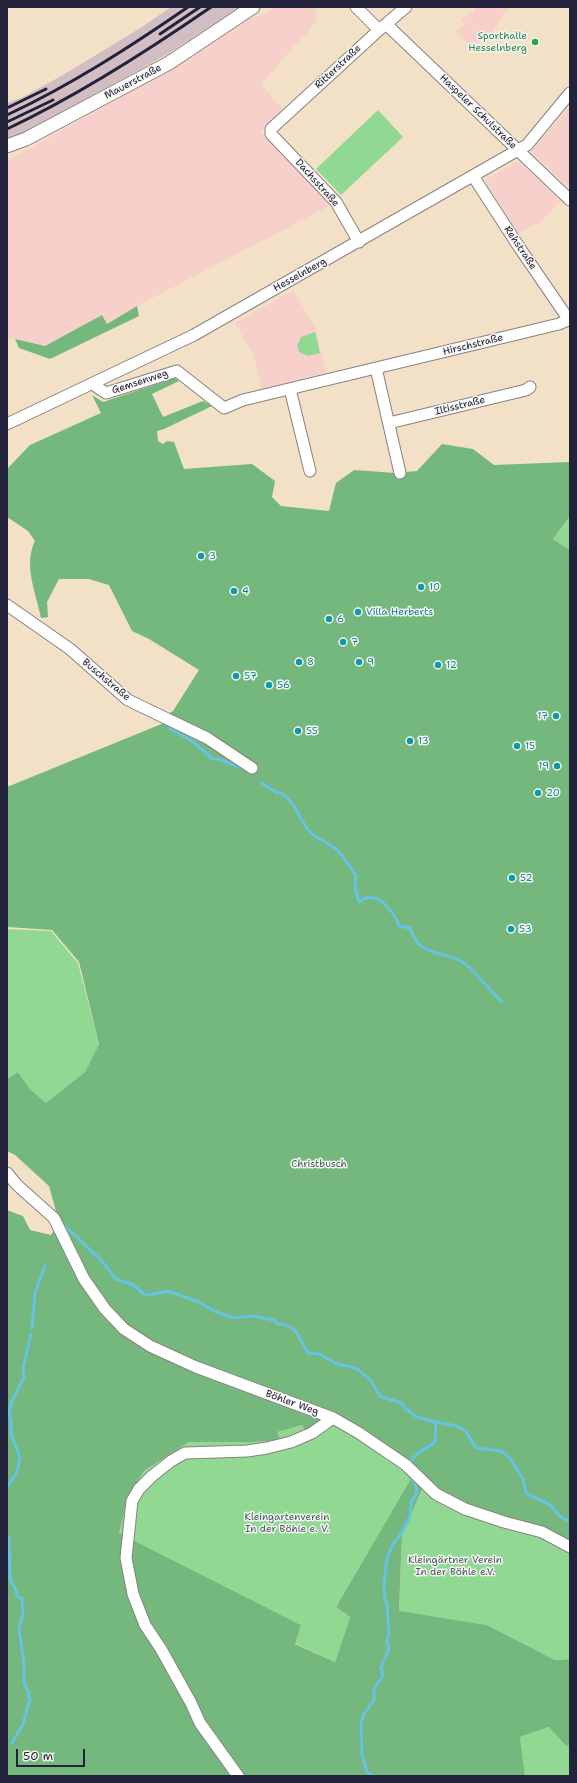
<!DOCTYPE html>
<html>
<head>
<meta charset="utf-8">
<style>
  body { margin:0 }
  #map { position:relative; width:577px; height:1783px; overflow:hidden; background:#f2e1c6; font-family:"Shantell Sans",sans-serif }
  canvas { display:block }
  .frame { position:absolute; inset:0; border:8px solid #22223b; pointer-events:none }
  .scale { position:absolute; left:16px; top:1749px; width:69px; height:18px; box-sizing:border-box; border:2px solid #22223b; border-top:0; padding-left:5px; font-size:12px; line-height:14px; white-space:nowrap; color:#22223b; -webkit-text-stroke:3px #f6f6f2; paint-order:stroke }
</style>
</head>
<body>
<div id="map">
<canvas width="577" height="1783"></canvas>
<div class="frame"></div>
<div class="scale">50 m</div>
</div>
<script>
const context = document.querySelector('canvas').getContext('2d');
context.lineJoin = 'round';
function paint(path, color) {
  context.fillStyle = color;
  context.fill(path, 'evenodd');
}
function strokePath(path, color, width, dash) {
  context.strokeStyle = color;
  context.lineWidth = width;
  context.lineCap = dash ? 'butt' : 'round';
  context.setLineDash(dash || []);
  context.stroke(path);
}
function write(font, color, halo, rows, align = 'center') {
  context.font = font + ' "Shantell Sans",sans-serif';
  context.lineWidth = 3;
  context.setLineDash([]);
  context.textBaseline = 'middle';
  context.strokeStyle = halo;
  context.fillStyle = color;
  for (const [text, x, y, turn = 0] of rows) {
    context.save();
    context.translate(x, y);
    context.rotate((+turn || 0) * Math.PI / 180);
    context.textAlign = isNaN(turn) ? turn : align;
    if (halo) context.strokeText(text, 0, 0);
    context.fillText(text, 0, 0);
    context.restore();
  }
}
paint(new Path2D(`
  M274 7H315L316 16V20L309 31 293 47 261 85 283 109 260 132 331 205 137 306 107 324 102 315 45 346 7 337V161L194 56 251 18 263 15Z
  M473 7H511L506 10 492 33 472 47 456 31 465 25 461 20 475 11Z
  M570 106V189L531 152Z
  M518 161 560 201 542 221 517 233 485 180Z
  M293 290 316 329 326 373 262 389 253 354 235 323Z`), '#f7d0cb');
paint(new Path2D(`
  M171 7H240L166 55 79 103 18 136 7 140V103L23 97 63 75 142 27Z`), '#d2bec2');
paint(new Path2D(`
  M378 110 403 137 341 195 316 169Z
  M315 332 320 353 308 356 299 352 297 346 301 337Z
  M570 516V550L553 539Z
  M7 929 51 931 78 963 99 1044 85 1072 46 1103 30 1089 18 1072 7 1079Z
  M324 1415 413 1475 336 1607 350 1617 335 1662 294 1643 301 1625 119 1533 128 1498 144 1471 189 1442H252L280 1440 276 1432 302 1425 304 1431Z
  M423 1487 570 1548V1659L555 1660 487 1625 399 1612 402 1535Z
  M549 1727 566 1746 570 1745V1776H525L520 1737Z`), '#91d893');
paint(new Path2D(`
  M137 306 139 316 50 359 19 348 15 339 45 346 102 315 107 324Z
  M175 378 179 381 152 394 163 417 203 401 212 406 164 429 157 431 158 441 163 444 167 441 174 442 184 469 252 464 275 481 272 497 281 506 329 511 336 483 354 470 395 473 417 471 442 444 473 449 494 465 570 462V516L553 539 570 550V1548L423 1487 402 1535 399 1611 487 1625 555 1660 570 1659V1745L566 1746 549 1727 520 1737 525 1776H7V1210L23 1216 30 1230 51 1235 59 1222 49 1186 15 1155 7 1151V1079L18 1072 30 1089 46 1103 85 1072 99 1044 79 962 52 930 7 927V787L164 723 163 717 173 711 199 670 149 639 132 631 109 585 89 579H59L47 602 48 617 41 618C36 593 23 565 35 541L28 531 7 517V469L30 445 101 413 92 395 103 402ZM324 1416 413 1475 336 1607 350 1617 335 1662 295 1644 301 1625 119 1533 128 1498 144 1471 189 1442H252L280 1440 277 1432 302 1425 305 1432Z`), '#74b87d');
strokePath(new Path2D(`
  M169 728 192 741 213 759H219L241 768
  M262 783 277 793 280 792C299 805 297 818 311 833 318 840 330 843 337 850 344 857 350 867 356 875L355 887 359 902C376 888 394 911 399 926L410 928C420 958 438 949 461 961 470 965 493 994 502 1002
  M65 1226 101 1260 116 1279 133 1285 144 1294 148 1295 168 1291 199 1302 216 1312 234 1318 253 1316 274 1320 278 1324 286 1325 295 1330 308 1353 319 1354 337 1364 352 1367 359 1370 371 1381 380 1396 401 1403 406 1409 417 1417 435 1422 457 1426 466 1431 476 1448 502 1451 512 1461 523 1479 526 1493C533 1498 543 1500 550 1505 557 1511 559 1520 570 1520
  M32 1328 35 1293 45 1266
  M410 1463C416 1452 426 1449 435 1442L436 1430 435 1422
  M7 1487 17 1472 20 1457 11 1434V1422L9 1411 12 1401 24 1377 23 1368 31 1334
  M7 1535 9 1540 10 1573V1579L16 1590 17 1596 22 1599 23 1614 19 1629 24 1663V1684L29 1692 28 1695 30 1699 23 1724 12 1743
  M373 1776 367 1772 362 1755 361 1723 364 1714 374 1700V1689L383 1676 381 1667 389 1649 387 1642 389 1633 387 1603 385 1601 384 1584 387 1558 392 1546 403 1531 410 1516 411 1503 417 1492 415 1483 408 1474`), '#66c3e4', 3);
const minor = new Path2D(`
  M356 7 379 30
  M386 24 570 200
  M473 176 519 247 569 320
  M359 242 336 202 271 134V129L379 30 406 7
  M376 368 400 473
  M95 383 97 387 106 393 177 371 224 408 243 400 559 324 570 319
  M290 389 310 471
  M389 423 526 390 530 387
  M7 424 194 335 518 150 527 145 570 93
  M7 605 70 649 128 700 207 738 252 768
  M7 1173 17 1185 54 1218 84 1279 105 1309 124 1329 150 1346 196 1367 333 1418 359 1433 406 1465 436 1494 465 1509 504 1522 542 1532 570 1547
  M238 1776 200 1723 191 1703 161 1649 145 1625 133 1594 126 1558 132 1501 139 1489 152 1476 171 1461 185 1453 247 1451 267 1448 291 1442 312 1433 333 1418`);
const tertiary = new Path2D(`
  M7 146 26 139 169 63 253 7`);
strokePath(minor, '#8a8280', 13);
strokePath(tertiary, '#8a8280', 15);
strokePath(minor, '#fff', 11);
strokePath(tertiary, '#fff', 13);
strokePath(new Path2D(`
  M160 34 200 7
  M7 108 46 89
  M7 115C71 85 130 47 188 7
  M7 122 53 100
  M7 129C79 95 146 52 211 7`), '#22223b', 3);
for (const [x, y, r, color] of [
  [535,42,4,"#2e9e5b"],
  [201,556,4,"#0f9aa8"],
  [421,587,4,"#0f9aa8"],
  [234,591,4,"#0f9aa8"],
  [358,612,4,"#0f9aa8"],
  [329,619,4,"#0f9aa8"],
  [343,642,4,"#0f9aa8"],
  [299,662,4,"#0f9aa8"],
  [359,662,4,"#0f9aa8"],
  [438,665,4,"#0f9aa8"],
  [236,676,4,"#0f9aa8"],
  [269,685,4,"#0f9aa8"],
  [556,716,4,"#0f9aa8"],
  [298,731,4,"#0f9aa8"],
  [410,741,4,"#0f9aa8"],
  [517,746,4,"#0f9aa8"],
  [557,766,4,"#0f9aa8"],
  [538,793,4,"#0f9aa8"],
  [512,878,4,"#0f9aa8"],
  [511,929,4,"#0f9aa8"]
]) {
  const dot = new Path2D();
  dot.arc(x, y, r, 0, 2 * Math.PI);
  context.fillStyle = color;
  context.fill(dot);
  strokePath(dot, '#f6f6f2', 1.5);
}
write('10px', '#27864d', '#f6f6f2', [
  ["Sporthalle",527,36],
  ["Hesselnberg",527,48]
], 'right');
write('10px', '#22223b', '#f6f6f2', [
  ["Ritterstraße",338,67,-43],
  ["Mauerstraße",133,82,-28],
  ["Haspeler Schulstraße",478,112,44],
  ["Dachsstraße",317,183,48],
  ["Rehstraße",520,248,56],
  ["Hesselnberg",300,275,-29],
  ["Hirschstraße",473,345,-14],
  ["Gemsenweg",140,382,-18],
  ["Iltisstraße",460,406,-14],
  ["Buschstraße",106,680,40],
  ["Böhler Weg",292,1403,20]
]);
write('10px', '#0d838f', '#f6f6f2', [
  ["3",209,556],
  ["10",429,587],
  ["4",242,591],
  ["Villa Herberts",366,612],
  ["6",337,619],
  ["7",351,642],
  ["8",307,662],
  ["9",367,662],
  ["12",446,665],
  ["57",244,676],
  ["56",277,685],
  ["17",548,716,"right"],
  ["55",306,731],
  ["13",418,741],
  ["15",525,746],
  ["19",549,766,"right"],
  ["20",546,793],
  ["52",520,878],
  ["53",519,929]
], 'left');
write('10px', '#435955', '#f6f6f2', [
  ["Christbusch",319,1164],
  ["Kleingartenverein",287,1517],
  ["In der Böhle e. V.",287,1529],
  ["Kleingärtner Verein",455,1560],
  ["In der Böhle e.V.",455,1572]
]);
</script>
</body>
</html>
